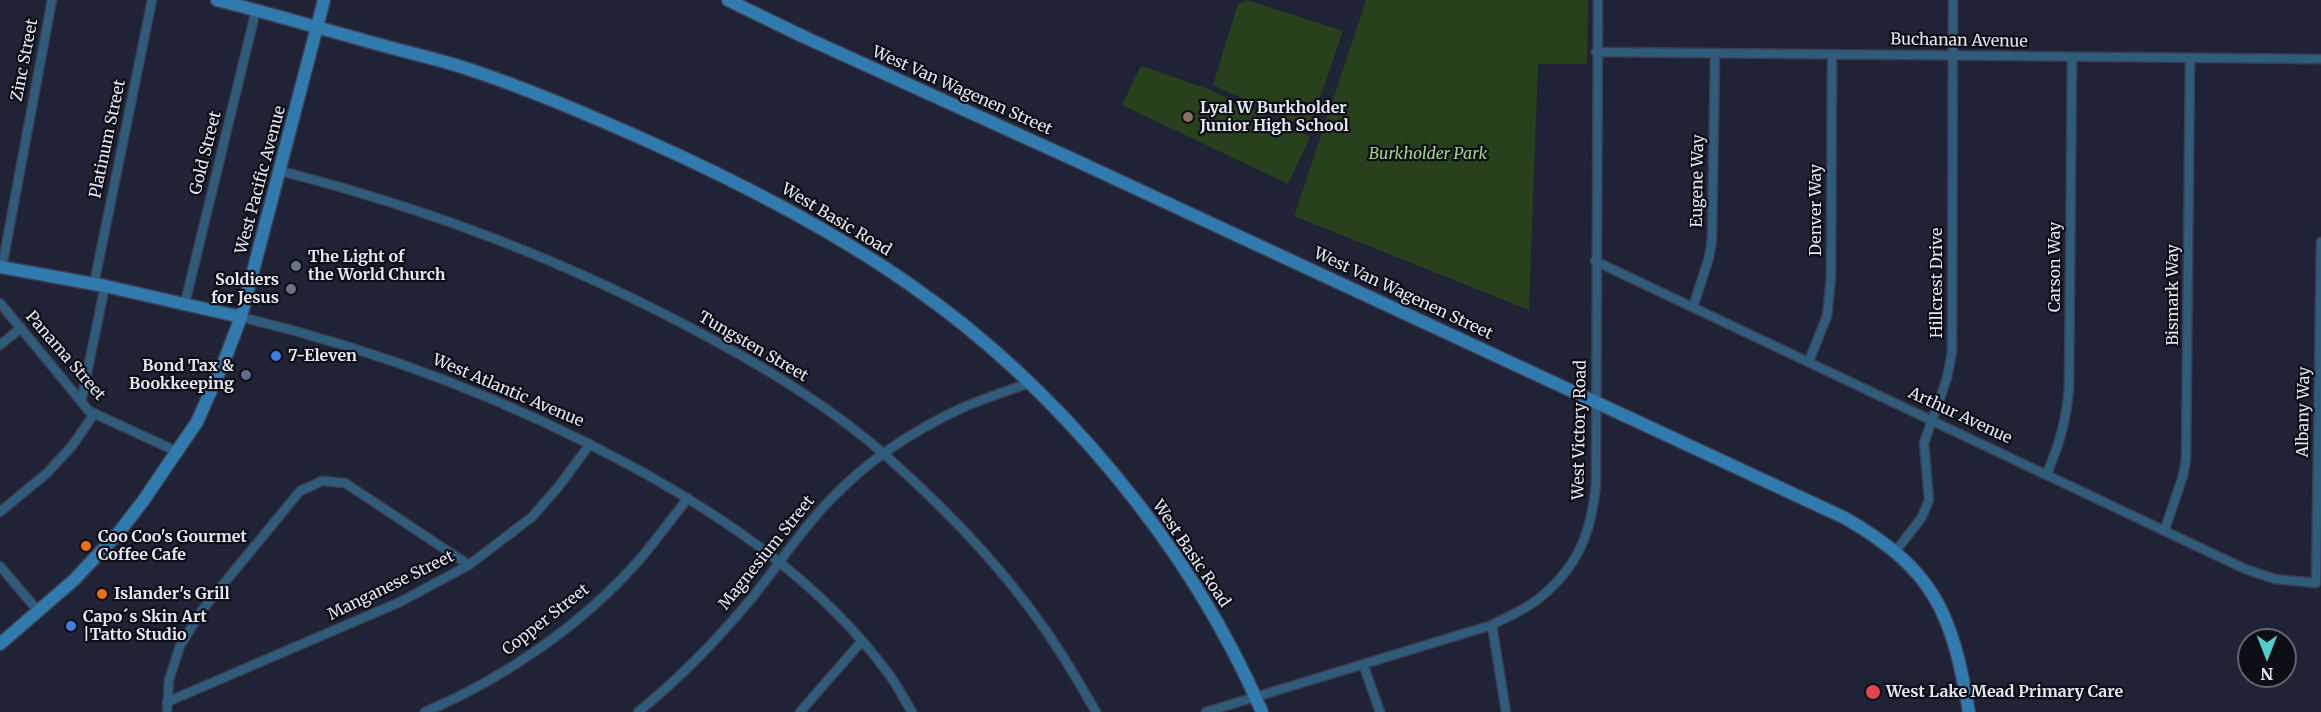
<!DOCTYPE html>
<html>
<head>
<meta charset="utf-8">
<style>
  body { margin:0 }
  #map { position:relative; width:2321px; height:712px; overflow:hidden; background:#202335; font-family:Merriweather,serif }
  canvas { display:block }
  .north { position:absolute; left:2237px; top:628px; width:60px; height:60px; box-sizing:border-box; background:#0c0d15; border:2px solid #62646e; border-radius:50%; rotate:180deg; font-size:16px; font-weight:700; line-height:24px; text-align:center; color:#e4e6f3 }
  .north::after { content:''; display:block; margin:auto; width:21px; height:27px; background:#52cdcd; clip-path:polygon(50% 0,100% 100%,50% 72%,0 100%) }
</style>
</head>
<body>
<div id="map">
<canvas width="2321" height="712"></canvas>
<div class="north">N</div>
</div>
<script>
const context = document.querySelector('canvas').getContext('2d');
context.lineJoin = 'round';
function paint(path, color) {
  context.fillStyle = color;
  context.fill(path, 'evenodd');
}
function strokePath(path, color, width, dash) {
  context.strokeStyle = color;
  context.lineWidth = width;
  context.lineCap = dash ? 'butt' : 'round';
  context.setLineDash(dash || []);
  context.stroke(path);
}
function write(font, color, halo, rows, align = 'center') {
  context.font = font + ' Merriweather,serif';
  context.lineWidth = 4.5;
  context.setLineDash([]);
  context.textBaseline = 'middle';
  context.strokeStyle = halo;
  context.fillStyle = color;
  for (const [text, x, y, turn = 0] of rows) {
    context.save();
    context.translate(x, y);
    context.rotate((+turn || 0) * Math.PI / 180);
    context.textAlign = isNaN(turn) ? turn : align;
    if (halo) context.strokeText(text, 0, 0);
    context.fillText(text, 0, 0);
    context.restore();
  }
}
paint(new Path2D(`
  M1247 0 1343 31 1309 129 1213 85 1238 4Z
  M1366 0H1588L1587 64H1538L1529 310 1294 216Z
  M1141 66 1208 89 1310 137 1288 184 1122 105Z`), '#26411b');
const street = new Path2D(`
  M1596 52 2321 59
  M280 171C427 208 571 263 704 335 768 369 831 407 885 455 952 514 1015 580 1062 655 1074 674 1085 693 1096 712
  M1595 261 2245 569 2275 579 2316 583 2321 242
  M2 267 52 0
  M94 284 152 0
  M0 303 89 411 178 452
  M185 303 256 10
  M1693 307 1709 258 1712 239 1715 53
  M241 317C378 350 510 400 633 467 730 520 822 584 888 673 897 685 904 699 912 712
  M0 345 21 328
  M1809 361 1827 316 1831 277 1832 54
  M81 402 105 286
  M2047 473C2060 444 2067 418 2069 387L2072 57
  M0 512 47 473 72 446 94 414
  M2165 529 2183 476 2186 460 2190 58
  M1895 552 1922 517 1929 500 1924 443 1947 378 1952 352 1953 0
  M0 566 39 612
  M1492 625 1506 712
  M1363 664 1380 712
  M167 702 400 602 469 565 532 517 559 486 590 444
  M167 712 169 680 180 646 202 610 300 491 322 481 345 483 469 565
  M425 712C505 678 582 625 640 559 657 539 672 518 688 498
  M638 712C679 679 717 640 751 599 778 566 800 531 830 500 867 461 916 429 964 407 985 398 1007 391 1029 383
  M800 712 862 641
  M1206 712 1492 625C1507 617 1524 610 1537 600 1578 568 1592 532 1596 482L1598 0`);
const secondary = new Path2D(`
  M217 0C268 13 319 28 370 42 401 51 434 58 465 68 526 88 584 113 643 139 735 180 826 226 909 284 1057 386 1191 547 1262 712
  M728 0 802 36 1079 162 1845 518C1935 570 1952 613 1969 712
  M0 267 105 286 241 317
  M0 644 74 580 120 531 143 501 197 422 225 359 241 317 324 0`);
strokePath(street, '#3b3e50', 11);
strokePath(secondary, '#3b3e50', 15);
strokePath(street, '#305c7b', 8);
strokePath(secondary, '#307aad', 12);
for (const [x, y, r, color] of [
  [1188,117,6,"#8d6e63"],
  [296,266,6,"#6b7280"],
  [291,289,6,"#6b7280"],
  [276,356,6,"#3f7fe0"],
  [246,375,6,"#5c6f8a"],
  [86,546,6,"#e8710a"],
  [102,594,6,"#e8710a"],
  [71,626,6,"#3f7fe0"],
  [1873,692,8,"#e0444e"]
]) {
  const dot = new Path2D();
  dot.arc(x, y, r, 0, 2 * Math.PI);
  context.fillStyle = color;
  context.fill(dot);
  strokePath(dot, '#0c0d15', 2);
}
write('16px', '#e4e6f3', '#0c0d15', [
  ["Buchanan Avenue",1959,41,1],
  ["Zinc Street",25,60,-79],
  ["West Van Wagenen Street",962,91,24],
  ["Platinum Street",108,139,-78],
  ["Gold Street",206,153,-76],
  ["West Pacific Avenue",261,180,-75],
  ["Eugene Way",1698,181,-89],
  ["Denver Way",1816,210,-90],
  ["West Basic Road",836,220,31],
  ["Carson Way",2055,267,-90],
  ["Hillcrest Drive",1937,283,-90],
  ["West Van Wagenen Street",1403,294,25],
  ["Bismark Way",2173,295,-90],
  ["Tungsten Street",753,347,30],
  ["Panama Street",65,356,49],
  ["West Atlantic Avenue",508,391,23],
  ["Albany Way",2304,412,-89],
  ["Arthur Avenue",1960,416,25],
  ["West Victory Road",1580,430,-89],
  ["Magnesium Street",767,553,-51],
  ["West Basic Road",1191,554,56],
  ["Manganese Street",391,586,-26],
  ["Copper Street",546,620,-38]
]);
write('bold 16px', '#e4e6f3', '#0c0d15', [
  ["Lyal W Burkholder",1200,108],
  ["Junior High School",1200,126],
  ["The Light of",308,257],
  ["the World Church",308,275],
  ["Soldiers",279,280,"right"],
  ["for Jesus",279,298,"right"],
  ["7-Eleven",288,356],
  ["Bond Tax &",234,366,"right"],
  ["Bookkeeping",234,384,"right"],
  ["Coo Coo's Gourmet",98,537],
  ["Coffee Cafe",98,555],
  ["Islander's Grill",114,594],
  ["Capo´s Skin Art",83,617],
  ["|Tatto Studio",83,635],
  ["West Lake Mead Primary Care",1886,692]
], 'left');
write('italic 16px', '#9cd986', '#0c0d15', [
  ["Burkholder Park",1428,154]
]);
</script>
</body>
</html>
